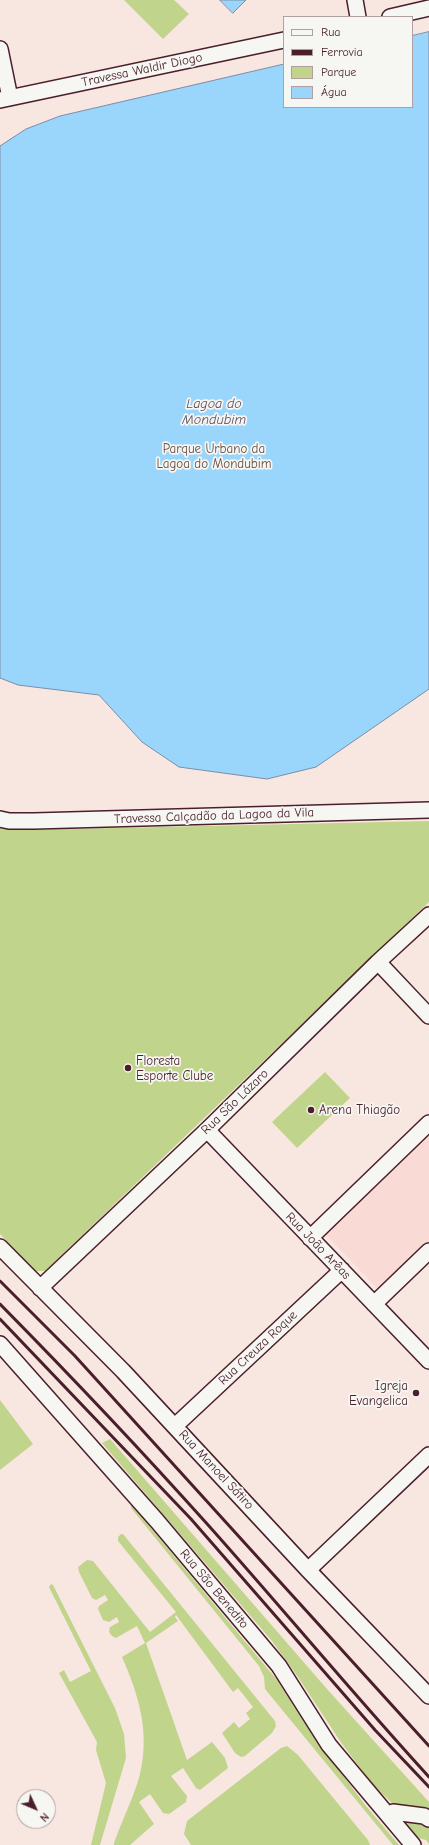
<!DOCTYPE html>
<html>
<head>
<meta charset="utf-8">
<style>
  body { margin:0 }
  #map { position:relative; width:429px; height:1845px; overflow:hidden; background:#f8e6e1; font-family:"Comic Neue",sans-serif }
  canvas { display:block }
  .legend { position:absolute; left:283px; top:16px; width:130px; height:92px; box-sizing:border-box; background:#f6f6f2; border:1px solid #b1a0a2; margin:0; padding:5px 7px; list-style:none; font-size:12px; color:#4a1f2b }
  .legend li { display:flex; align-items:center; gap:8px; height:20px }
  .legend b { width:20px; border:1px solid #b1a0a2 }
  .north { position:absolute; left:16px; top:1789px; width:40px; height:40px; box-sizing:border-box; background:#f6f6f2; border:1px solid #b1a0a2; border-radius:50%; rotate:134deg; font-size:11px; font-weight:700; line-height:16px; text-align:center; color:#4a1f2b }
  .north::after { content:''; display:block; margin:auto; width:14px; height:18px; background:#4a1f2b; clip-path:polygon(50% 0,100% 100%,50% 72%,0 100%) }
</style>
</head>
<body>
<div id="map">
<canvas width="429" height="1845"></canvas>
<ul class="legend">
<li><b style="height:5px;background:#f6f6f2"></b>Rua</li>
<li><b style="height:5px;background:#4a1f2b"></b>Ferrovia</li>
<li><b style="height:11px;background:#c0d58b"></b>Parque</li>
<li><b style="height:11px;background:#9ad6fb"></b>Água</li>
</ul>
<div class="north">N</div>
</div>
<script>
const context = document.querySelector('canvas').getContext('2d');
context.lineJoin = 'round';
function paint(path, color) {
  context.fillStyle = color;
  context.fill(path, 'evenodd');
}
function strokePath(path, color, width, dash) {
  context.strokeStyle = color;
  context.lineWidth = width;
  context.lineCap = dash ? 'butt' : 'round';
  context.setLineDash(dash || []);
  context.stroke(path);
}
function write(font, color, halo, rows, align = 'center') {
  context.font = font + ' "Comic Neue",sans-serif';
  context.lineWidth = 3.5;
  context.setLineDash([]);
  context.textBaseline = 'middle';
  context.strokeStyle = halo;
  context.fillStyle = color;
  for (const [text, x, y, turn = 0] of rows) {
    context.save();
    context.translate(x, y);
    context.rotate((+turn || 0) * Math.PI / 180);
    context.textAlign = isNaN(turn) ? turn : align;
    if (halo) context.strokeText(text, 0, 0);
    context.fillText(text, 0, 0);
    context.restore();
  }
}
paint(new Path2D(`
  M429 1133V1242L379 1290 326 1235Z`), '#f9dad5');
paint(new Path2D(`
  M124 0H174L189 14 163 39Z
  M429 821V902L45 1271H35L0 1234V826L25 830Z
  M325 1072 350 1098 297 1148 272 1122Z
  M0 1400 33 1444 0 1470Z
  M110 1439 327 1689 429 1802V1813L396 1807 372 1784 340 1741 298 1677 272 1641 102 1443Z
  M131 1504 277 1680 313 1736 366 1806 399 1845H393L265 1689 264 1677 259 1666 131 1508Z
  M121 1534H123L275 1721 276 1726 272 1733 245 1756 241 1757 235 1753 222 1733 234 1722 239 1728 250 1719 246 1713 253 1707 238 1688 233 1692 176 1615 175 1617 178 1621 146 1643 187 1760 212 1742 225 1758 228 1768 200 1790 196 1788 183 1768 171 1776 187 1796 186 1802 169 1814 163 1813 150 1794 139 1802 154 1824 130 1845H114V1843C122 1820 134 1797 140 1774 150 1732 139 1696 122 1657L145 1643 137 1626 116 1638 112 1636 109 1632 110 1627 119 1622 117 1617 109 1622 103 1620 98 1609 99 1606 108 1600 105 1595 96 1600 92 1598 79 1572 78 1567 87 1560 93 1561 150 1632 176 1612 118 1541V1537Z
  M51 1584 53 1585 115 1708 124 1734 126 1758 100 1845H91L106 1783 96 1750 97 1742 59 1673 64 1670 70 1682 91 1671 49 1587Z
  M287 1746 298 1755 368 1840 370 1845H191L184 1834 187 1821 281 1748Z
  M404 1821H420L429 1825V1844L426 1840 418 1838Z`), '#c0d58b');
const water = new Path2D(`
  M220 0H246L233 13Z
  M429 32V689L316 767 267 779 179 767 142 742 99 695 18 685 0 678V146L26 129 60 116 284 64V107H412V36Z`);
paint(water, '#9ad6fb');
strokePath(water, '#7a8da8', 1);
const street = new Path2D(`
  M355 0 358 17
  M390 17 429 8
  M0 49 10 98
  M0 100 284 40
  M0 819 9 821H34L429 810
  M378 962 429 1016
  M207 1130 429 1361
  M310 1238 429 1123
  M0 1247 123 1371 308 1570 429 1696
  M40 1288 207 1130 378 962 429 915
  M374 1304 429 1251
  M0 1344 157 1521 279 1666 329 1745 413 1845
  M175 1426 342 1270
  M308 1570 429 1455
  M393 1812 424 1816 429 1819`);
strokePath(street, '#4a1f2b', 18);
strokePath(street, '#f6f6f2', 15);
strokePath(new Path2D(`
  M0 1281 75 1356 429 1746
  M0 1304C71 1376 141 1450 209 1526 283 1609 354 1695 429 1777
  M0 1319 191 1519 375 1730 429 1787`), '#4a1f2b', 3);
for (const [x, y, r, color] of [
  [128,1068,4,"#4a1f2b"],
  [311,1110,4,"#4a1f2b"],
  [416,1393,4,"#4a1f2b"]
]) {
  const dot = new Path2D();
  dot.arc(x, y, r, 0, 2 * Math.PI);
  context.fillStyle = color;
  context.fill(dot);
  strokePath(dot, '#f6f6f2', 1.5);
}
write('13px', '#4a1f2b', '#f6f6f2', [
  ["Travessa Waldir Diogo",142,70,-12],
  ["Travessa Calçadão da Lagoa da Vila",214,816,-2],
  ["Rua São Lázaro",235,1102,-44],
  ["Rua João Arêas",318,1246,46],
  ["Rua Creuza Roque",258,1348,-43],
  ["Rua Manoel Sátiro",216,1470,47],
  ["Rua São Benedito",214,1589,50]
]);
write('13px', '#684c43', '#f6f6f2', [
  ["Parque Urbano da",214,449],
  ["Lagoa do Mondubim",214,464]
]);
write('13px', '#4a1f2b', '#f6f6f2', [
  ["Floresta",136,1061],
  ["Esporte Clube",136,1076],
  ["Arena Thiagão",319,1110],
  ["Igreja",408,1386,"right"],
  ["Evangelica",408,1401,"right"]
], 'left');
write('italic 14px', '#5e4d5f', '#f6f6f2', [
  ["Lagoa do",214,404],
  ["Mondubim",214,420]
]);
</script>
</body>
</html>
